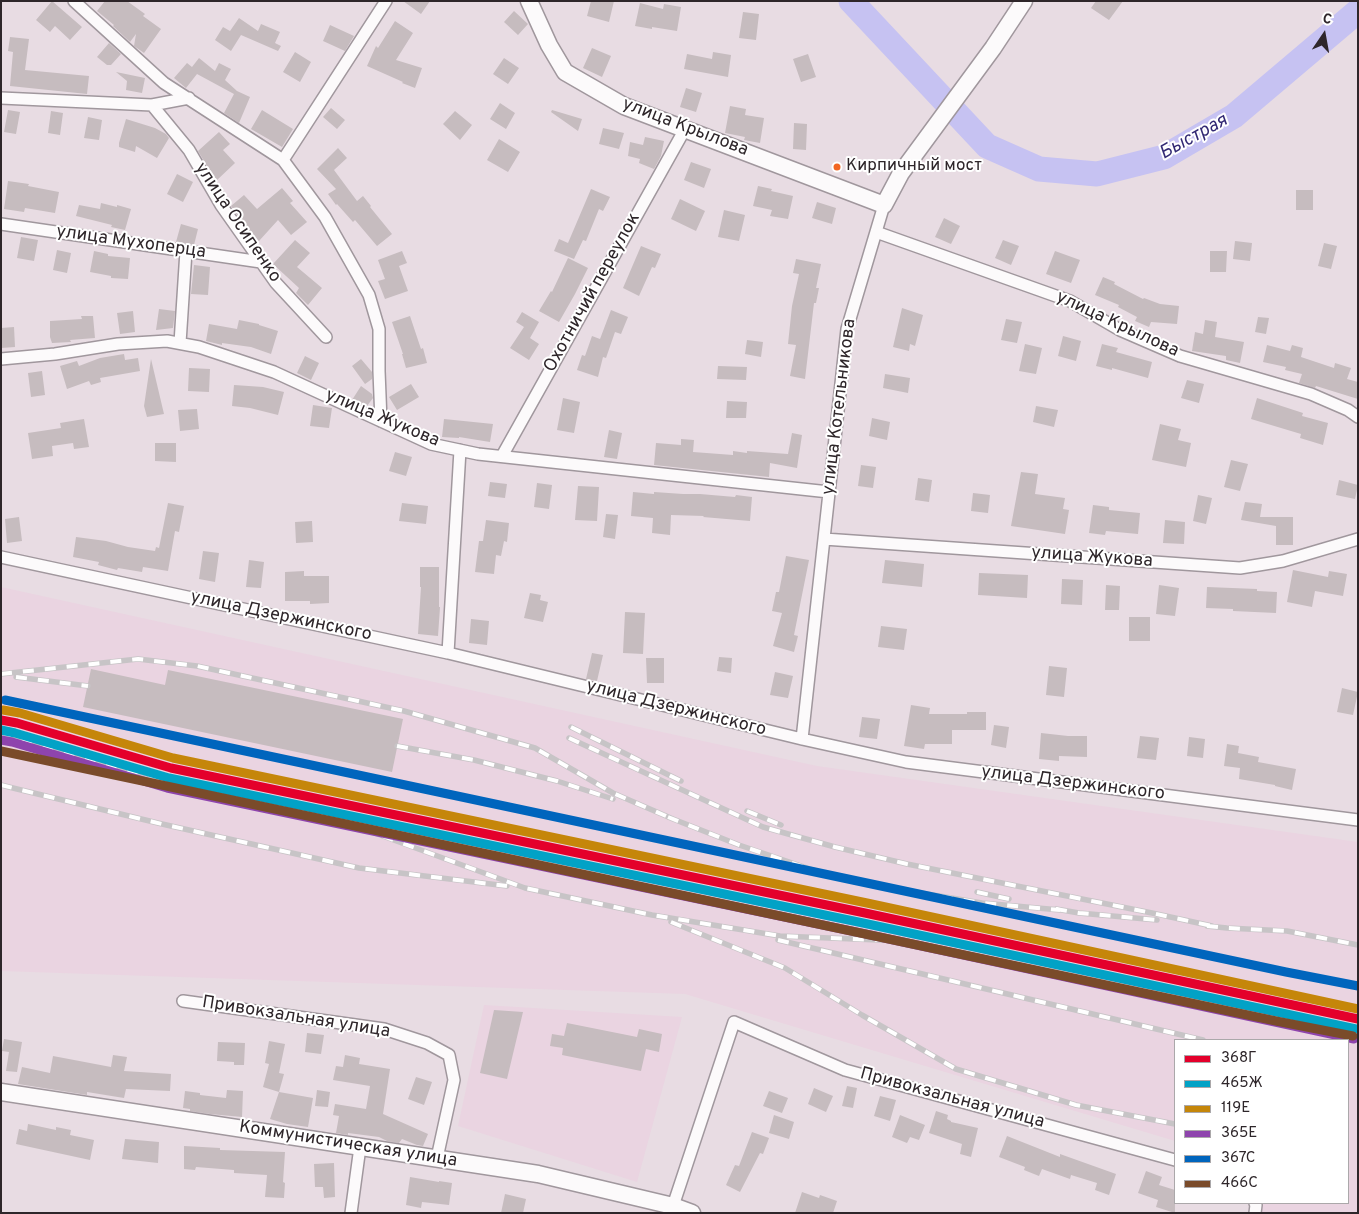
<!DOCTYPE html>
<html>
<head>
<meta charset="utf-8">
<style>
  body { margin:0 }
  #map { position:relative; width:1359px; height:1214px; overflow:hidden; background:#e8dce3; font-family:Overpass,sans-serif }
  canvas { display:block }
  .frame { position:absolute; inset:0; border:2px solid #2e262a; pointer-events:none }
  .legend { position:absolute; left:1174px; top:1039px; width:175px; height:165px; box-sizing:border-box; background:#fff; border:1px solid #aba8aa; margin:0; padding:6px 9px; list-style:none; font-size:15px; color:#2e262a }
  .legend li { display:flex; align-items:center; gap:10px; height:25px }
  .legend b { width:25px; border:1px solid #aba8aa }
  .north { position:absolute; left:1299px; top:10px; width:50px; height:50px; -webkit-text-stroke:4px #fff; paint-order:stroke; rotate:12deg; font-size:14px; font-weight:700; line-height:20px; text-align:center; color:#2e262a }
  .north::after { content:''; display:block; margin:auto; width:18px; height:22px; background:#2e262a; clip-path:polygon(50% 0,100% 100%,50% 72%,0 100%) }
</style>
</head>
<body>
<div id="map">
<canvas width="1359" height="1214"></canvas>
<div class="frame"></div>
<ul class="legend">
<li><b style="height:6px;background:#e4002b"></b>368Г</li>
<li><b style="height:6px;background:#02a2c6"></b>465Ж</li>
<li><b style="height:6px;background:#c5860a"></b>119Е</li>
<li><b style="height:6px;background:#8e44ad"></b>365Е</li>
<li><b style="height:6px;background:#0065bd"></b>367С</li>
<li><b style="height:6px;background:#7a4b2a"></b>466С</li>
</ul>
<div class="north">С</div>
</div>
<script>
const context = document.querySelector('canvas').getContext('2d');
context.lineJoin = 'round';
function paint(path, color) {
  context.fillStyle = color;
  context.fill(path, 'evenodd');
}
function strokePath(path, color, width, dash) {
  context.strokeStyle = color;
  context.lineWidth = width;
  context.lineCap = dash ? 'butt' : 'round';
  context.setLineDash(dash || []);
  context.stroke(path);
}
function write(font, color, halo, rows, align = 'center') {
  context.font = font + ' Overpass,sans-serif';
  context.lineWidth = 4;
  context.setLineDash([]);
  context.textBaseline = 'middle';
  context.strokeStyle = halo;
  context.fillStyle = color;
  for (const [text, x, y, turn = 0] of rows) {
    context.save();
    context.translate(x, y);
    context.rotate((+turn || 0) * Math.PI / 180);
    context.textAlign = isNaN(turn) ? turn : align;
    if (halo) context.strokeText(text, 0, 0);
    context.fillText(text, 0, 0);
    context.restore();
  }
}
paint(new Path2D(`
  M1 587 817 766 1358 842V1213H1248L1250 1203H1348V1040H1175V1141L685 994 1 971Z
  M484 1005 682 1017 637 1182 458 1126Z`), '#ead4e1');
strokePath(new Path2D(`
  M851 1 987 146 1039 169 1097 174 1164 157 1234 116 1358 11`), '#c6c2f2', 25);
paint(new Path2D(`
  M52 1 82 27 70 40 55 26 50 32 36 20Z
  M105 1H127L145 14 143 16 161 29 144 53 134 46 136 34 130 42 113 26 114 25 97 11Z
  M403 1H430L421 14Z
  M591 1H614L609 22 587 16Z
  M1096 1H1123L1109 20 1091 8Z
  M640 3 663 9 664 4 681 7 677 31 652 27V29L635 26Z
  M514 11 528 24 518 35 504 22Z
  M743 12 759 14 756 40 739 38Z
  M239 18 258 31 261 24 280 32 275 43 281 46 278 51 241 35 231 51 215 40 223 27 230 31Z
  M395 21 413 33 396 60 422 68 415 88 402 83 403 82 367 66 376 46 378 48Z
  M330 25 354 36 345 51 323 41Z
  M10 37 29 39 25 70 89 76 87 94 10 86 13 52 8 51Z
  M109 43 121 54 111 65H107L97 57Z
  M592 48 611 56 602 77 583 68Z
  M295 52 311 62 300 82 283 72Z
  M713 52 731 55 728 77 684 69 687 54 712 59Z
  M808 54 816 77 801 82 793 59Z
  M199 58 215 71 219 63 231 69 225 80 237 91 250 97 239 123 224 113 234 94 197 74 186 88 174 78 187 63 192 67Z
  M504 58 519 68 508 84 493 74Z
  M116 72 145 78 142 93 126 90 127 81Z
  M686 88 702 93 696 112 680 107Z
  M500 103 515 113 506 129 490 119Z
  M730 106 746 109 745 115 764 118 760 143 744 140 745 137 725 133Z
  M331 108 345 120 337 129 323 117Z
  M8 110 20 112 16 134 4 132Z
  M262 110 293 129 282 147 251 129Z
  M552 110 582 119 578 131 551 112Z
  M51 111 63 113 60 135 48 133Z
  M455 111 472 125 460 140 443 124Z
  M88 117 102 120 99 140 84 138Z
  M126 119 155 128 166 134 169 138 157 158 136 146 135 152 119 147V143Z
  M794 123 807 124 806 150 793 149Z
  M603 128 624 133 619 149 599 144Z
  M219 132 230 144 223 150 235 163 216 181 198 151Z
  M645 137 664 141 661 156 654 169 639 163 640 159 628 156 630 142 643 145Z
  M499 139 520 152 508 172 487 160Z
  M338 148 347 158 334 170 357 201 363 196 371 206 370 207 392 234 377 246 355 220 353 222 337 204 336 205 328 194 336 189 317 169Z
  M691 162 711 169 704 188 684 180Z
  M177 174 193 182 183 202 167 194Z
  M8 181 29 184 28 186 59 192 55 213 25 208 24 212 4 209Z
  M758 186 772 189 771 191 793 196 788 219 770 216 772 210 753 206Z
  M282 188 293 201 290 203 307 222 291 235 278 220 259 241 250 234 231 206 244 195 257 209Z
  M591 189 610 197 603 211 599 209 586 241 583 240 574 259 554 251 559 239 568 243Z
  M1296 190H1313V210H1296Z
  M680 199 705 211 696 231 671 219Z
  M817 202 836 208 832 224 812 218Z
  M101 203 117 207V205L131 209 125 230 111 227 112 225 76 216 79 205 100 209Z
  M724 210 745 215 739 241 718 237Z
  M944 218 960 226 951 244 935 237Z
  M181 224 198 229 194 245 176 242Z
  M21 237 38 240 34 261 17 258Z
  M295 240 310 253 297 267 322 288 308 305 296 293 299 288 273 264Z
  M1003 240 1019 246 1011 265 995 258Z
  M1235 241 1252 243 1250 261 1233 259Z
  M1324 243 1337 246 1331 269 1318 266Z
  M641 246 661 254 655 268 652 267 639 296 623 288Z
  M57 250 71 253 67 273 53 270Z
  M94 251 108 254V256L130 258 128 279 111 278V276L90 272Z
  M402 251 407 263 399 266 408 291 385 299 378 281 385 279 378 260Z
  M1055 251 1080 260 1071 283 1046 274Z
  M1210 251H1227L1226 272H1210Z
  M568 258 588 268 575 294 559 322 539 311 551 291 552 292Z
  M796 259 821 264 816 288H819L816 303H814L805 379 790 376 796 345 788 344 792 306 799 274 793 273Z
  M194 265 210 267 208 295 191 294Z
  M1103 277 1115 282 1114 284 1143 299 1144 298 1160 304 1179 306 1177 324 1151 322 1149 327 1135 321 1137 317 1118 307 1119 305 1095 295Z
  M902 308 923 315 915 346 910 344 909 351 893 347Z
  M159 309 175 311 173 328 156 330Z
  M611 310 628 317 621 334 615 332 606 358 603 357 598 377 577 370 582 355 585 356 592 336 600 339Z
  M133 311 135 332 120 334 117 313Z
  M522 312 539 322 530 338 539 344 529 360 510 348 524 327 516 322Z
  M81 316H93L95 338 70 340 71 342 52 343 50 337V321L82 319Z
  M410 316 421 349 423 348 427 363 406 368 402 354H403L392 322Z
  M1258 317 1269 318 1266 334 1255 332Z
  M1006 319 1022 322 1017 343 1001 340Z
  M239 320 259 324V325L278 331 271 354 251 347 222 343V345L206 341 209 324 237 329Z
  M1205 320 1217 322 1215 337 1244 342 1240 363 1226 360V356L1192 351 1195 332 1203 334Z
  M14 327 15 347 1 348V328Z
  M1063 336 1081 341 1076 361 1058 356Z
  M747 340 763 342 761 357 745 354Z
  M1025 344 1042 348 1036 374 1019 371Z
  M1102 344 1118 348 1116 352 1152 362 1148 378 1112 368V370L1096 366Z
  M1267 345 1290 351 1292 345 1303 348 1301 357 1334 368 1335 363 1351 368 1347 379 1358 382V399L1316 386 1315 388 1299 383 1302 374 1285 370 1286 367 1263 362Z
  M124 354 125 360 138 358 140 371 100 378 101 382 91 385 89 381 67 389 60 366 77 361 79 366 100 358Z
  M305 356 319 363 311 380 297 373Z
  M151 359 164 414 147 417 144 406Z
  M361 359 372 372V379L365 384 352 366Z
  M718 366 747 367 746 380 717 379Z
  M189 368 210 369 209 392 188 391Z
  M42 371 45 395 31 397 28 373Z
  M885 374 910 378 908 393 883 388Z
  M1187 380 1204 384 1199 403 1181 398Z
  M411 384 419 397 397 410 389 397Z
  M234 385 263 387 284 392 278 415 250 408 232 406Z
  M361 386 372 394 373 398 367 406 352 400Z
  M563 398 580 402 574 433 557 430Z
  M1257 398 1303 413 1302 416 1328 423 1323 445 1300 438 1301 434 1251 419Z
  M727 401 747 402 746 418H726Z
  M313 405 332 408 329 428 310 426Z
  M1036 406 1058 410 1054 427 1033 422Z
  M197 409 199 429 180 431 178 410Z
  M872 418 890 422 887 440 869 436Z
  M84 419 89 447 74 449 73 443 52 446 53 456 32 459 28 433 61 428 60 423Z
  M444 419 493 424 490 442 459 437V438L442 437Z
  M1160 424 1181 429 1178 440 1191 443 1186 467 1152 460Z
  M609 430 622 433 617 459 604 457Z
  M792 433 802 435 797 468 770 463 769 477 654 465 656 443 681 445V439L694 440 693 452 733 455V451L747 453V451L788 454Z
  M155 443H176V462L155 461Z
  M395 452 412 457 406 476 389 471Z
  M1231 460 1248 464 1240 491 1224 487Z
  M861 465 876 467 873 488 858 486Z
  M1021 472 1038 474 1035 494 1065 498 1063 509 1069 510 1065 534 1011 526Z
  M918 478 932 480 929 502 915 500Z
  M1339 480 1358 485 1355 499 1336 495Z
  M490 482 507 484 505 498 488 496Z
  M537 483 552 485 549 509 534 507Z
  M578 486 599 487 597 521 575 520Z
  M633 492 654 494V492L683 494H700L735 497 736 495 752 497 750 521 703 517 704 516 671 515 670 535 652 533 653 518 631 516Z
  M973 493 990 495 988 513 971 511Z
  M1198 495 1212 498 1206 524 1193 521Z
  M1245 502 1262 504 1260 517H1293V545H1276V526L1241 520Z
  M168 503 184 506 179 532 175 531 168 571 143 567 142 572 118 568 117 570 98 565 99 562 73 557 76 537 106 541 128 547 155 551 156 547 159 548Z
  M402 503 428 506 426 524 399 521Z
  M1093 505 1109 507V510L1140 513 1138 534 1106 531 1105 535 1089 533Z
  M606 514 618 515 615 539 603 537Z
  M19 517 22 541 7 543 5 519Z
  M486 520 509 523 507 542 504 541 501 556 496 555 494 574 475 572 479 541H483Z
  M1165 520 1185 522 1184 544 1163 543Z
  M312 521 313 542 296 543 295 522Z
  M203 551 219 553 215 582 199 579Z
  M786 556 809 560 794 635 798 636 794 652 773 646 782 613 772 611 776 592H779Z
  M249 560 264 562 261 588 246 587Z
  M885 560 924 564 922 587 882 583Z
  M420 567H439V607H440L438 636 418 634 421 587H420Z
  M1293 570 1328 577 1329 571 1347 574 1343 596 1315 591 1312 607 1287 602Z
  M304 571V576H329V603L310 604V601H285V572Z
  M979 573 1028 575 1027 598 978 595Z
  M1062 579 1083 580 1082 605 1061 604Z
  M1106 585 1120 586 1119 610H1105Z
  M1159 585 1179 588 1175 616 1156 614Z
  M1207 587 1257 589V591L1277 592 1276 613 1233 611V609L1206 608Z
  M530 593 541 595 540 600 548 602 543 622 524 618Z
  M625 612 645 613 643 654 623 653Z
  M1129 617H1150V641H1129Z
  M471 619 489 621 487 645 469 643Z
  M881 626 907 629 904 650 878 647Z
  M592 653 603 655 597 681 586 679Z
  M719 657 732 658 731 673 717 671Z
  M646 658H664V683H647Z
  M1049 666 1067 668 1064 697 1046 695Z
  M91 669 165 685 168 670 403 719 392 772 83 707Z
  M775 672 793 676 788 698 770 695Z
  M1342 688 1358 692 1353 715 1337 712Z
  M911 705 930 708 929 714H967V712H986V730H952V744H925L924 749 904 746Z
  M862 717 880 719 877 739 859 737Z
  M994 725 1009 727 1006 748 991 745Z
  M1041 733 1068 736H1087V757L1059 756V761L1039 759Z
  M1140 736 1159 738 1156 760 1137 758Z
  M1189 737 1205 739 1203 758 1187 756Z
  M1227 744 1239 746 1238 753 1259 757 1258 762 1296 769 1292 790 1275 786V785L1239 779 1240 768 1224 766Z
  M494 1010 523 1012 507 1079 480 1073Z
  M567 1023 637 1037 639 1029 662 1034 659 1052 646 1049 641 1071 562 1055 563 1048 550 1046 552 1034 564 1036Z
  M307 1033 324 1035 321 1054 305 1052Z
  M4 1039 22 1042 17 1072 6 1071 9 1052 2 1051Z
  M269 1041 285 1044 279 1073 284 1074 279 1092 263 1087 269 1064 265 1063Z
  M218 1042 245 1043 244 1065H234V1062L217 1061Z
  M113 1055 127 1057 124 1071 171 1074 170 1091 126 1089 124 1098 87 1092V1095L18 1084 22 1067 50 1073 53 1056 111 1067Z
  M345 1055 360 1058 359 1064 390 1069 383 1114 428 1134 423 1146 417 1145 402 1139 399 1143 387 1141 379 1137 348 1133V1135L336 1133 339 1116 333 1115 335 1104 366 1109 370 1086 333 1080 336 1066 343 1067Z
  M416 1077 432 1082 424 1105 408 1099Z
  M847 1086 857 1088 853 1108 842 1106Z
  M814 1088 833 1096 826 1112 808 1104Z
  M227 1090 243 1091 242 1117 210 1114 190 1111V1109L183 1108 185 1091 200 1093V1095L226 1098Z
  M317 1090 330 1092 328 1107 315 1106Z
  M769 1091 788 1098 782 1113 763 1106Z
  M279 1092 313 1098 308 1127 287 1124 270 1119Z
  M880 1096 896 1100 890 1121 874 1116Z
  M936 1111 948 1115 947 1119 951 1121V1122L978 1128 971 1157 960 1154 962 1144 929 1133Z
  M774 1115 794 1122 789 1139 769 1133Z
  M900 1115 925 1125 919 1140 910 1137 907 1143 892 1137Z
  M28 1124 56 1130V1127L71 1130 70 1135 94 1140 90 1160 16 1144 19 1129 27 1131Z
  M752 1132 769 1138 763 1154 760 1153 740 1192 726 1185 735 1165 739 1166Z
  M1007 1136 1060 1157V1154L1116 1174 1109 1195 1095 1190 1097 1183 1071 1175 1070 1179 1042 1169 1039 1176 1024 1170 1025 1167 999 1157Z
  M125 1139 159 1142 158 1163 122 1159Z
  M184 1146 220 1148V1150L285 1152 283 1182 285 1183 284 1198 265 1197 267 1175 234 1173V1170L196 1167 195 1170 184 1169Z
  M334 1163 335 1197 324 1198 323 1187H315L314 1164Z
  M1146 1171 1162 1177 1159 1185 1175 1190V1213L1156 1207 1158 1200 1138 1193Z
  M410 1177 439 1182V1181L452 1183 449 1205 422 1202 421 1208 406 1205Z
  M802 1192 819 1198 820 1195 837 1201 833 1213H795Z
  M505 1194 526 1199 523 1213H501Z`), '#c6bcbf');
const street = new Path2D(`
  M74 1 164 83 283 160 325 217 369 295 379 329V371L381 421
  M1 98 152 105 189 98
  M152 105 189 150 221 205 276 283 326 337
  M283 160 386 1
  M1 224 261 262
  M876 232 1070 301 1120 330 1180 356 1311 394 1348 410 1358 417
  M180 343 186 251
  M1 359 55 354 118 344 167 341 199 347 274 372 431 444 478 454 829 492
  M502 456 685 129
  M824 539 1240 568 1283 561 1358 539
  M1 557 448 653 802 739 906 762 1358 820
  M448 653 460 450
  M802 739 847 329 884 205
  M183 1001 384 1029 427 1043 449 1055 454 1080 437 1158
  M671 1212 734 1022 845 1070 1175 1160
  M351 1213 360 1147
  M1255 1213 1256 1205 1255 1203`);
const secondary = new Path2D(`
  M529 1 549 45 565 72 624 106 884 205 901 173 993 48 1024 1
  M1 1092 538 1174 673 1206 692 1213`);
strokePath(street, '#a0979d', 14);
strokePath(secondary, '#a0979d', 19);
strokePath(street, '#fcfafb', 11);
strokePath(secondary, '#fcfafb', 16);
const rail = new Path2D(`
  M1 674 138 659 197 666 404 711 535 748 613 793 673 819
  M16 677 88 686
  M571 727 681 781
  M1 732 95 762 339 820 525 888 652 915 780 936 903 941
  M569 738 763 827 835 847 907 864 1152 913 1212 926
  M397 746 474 760 557 781 613 799
  M1 785 17 789 162 824 359 868 507 886
  M747 811 781 825
  M668 817 739 845 825 874 915 892 982 903 1060 910
  M977 892 1009 899
  M1056 909 1079 913 1157 920
  M671 922 785 968 862 1015 956 1069 1076 1105 1175 1124
  M1207 926 1227 928 1287 931 1358 945
  M778 940 1203 1040`);
strokePath(rail, '#c7c4c6', 5.5);
strokePath(rail, '#fff', 4, [11]);
strokePath(new Path2D(`
  M1 720 17 723 171 768 865 913 1358 1019`), '#e4002b', 9);
strokePath(new Path2D(`
  M1 730 15 733 169 778 863 923 1356 1029`), '#02a2c6', 9);
strokePath(new Path2D(`
  M3 710 20 713 173 758 867 903 1358 1009`), '#c5860a', 9);
strokePath(new Path2D(`
  M1 740 12 742 167 788 861 933 1354 1039`), '#8e44ad', 9);
strokePath(new Path2D(`
  M5 700 1286 972 1358 986`), '#0065bd', 9);
strokePath(new Path2D(`
  M1 751 1276 1021 1353 1036`), '#7a4b2a', 9);
for (const [x, y, r, color] of [
  [837,167,4.5,"#f26522"]
]) {
  const dot = new Path2D();
  dot.arc(x, y, r, 0, 2 * Math.PI);
  context.fillStyle = color;
  context.fill(dot);
  strokePath(dot, '#fff', 2);
}
write('17px', '#2e262a', '#fff', [
  ["Кирпичный мост",846,167]
], 'left');
write('18px', '#2e262a', '#fff', [
  ["улица Крылова",685,128,21],
  ["улица Осипенко",237,223,56],
  ["улица Мухоперца",131,243,8],
  ["Охотничий переулок",593,293,-61],
  ["улица Крылова",1117,325,25],
  ["улица Котельникова",840,407,-83],
  ["улица Жукова",382,419,23],
  ["улица Жукова",1092,558,4],
  ["улица Дзержинского",281,617,12],
  ["улица Дзержинского",676,709,14],
  ["улица Дзержинского",1073,784,7],
  ["Привокзальная улица",296,1018,9],
  ["Привокзальная улица",952,1099,15],
  ["Коммунистическая улица",348,1145,9]
]);
write('italic 19px', '#332a74', '#fff', [
  ["Быстрая",1194,138,-29]
]);
</script>
</body>
</html>
